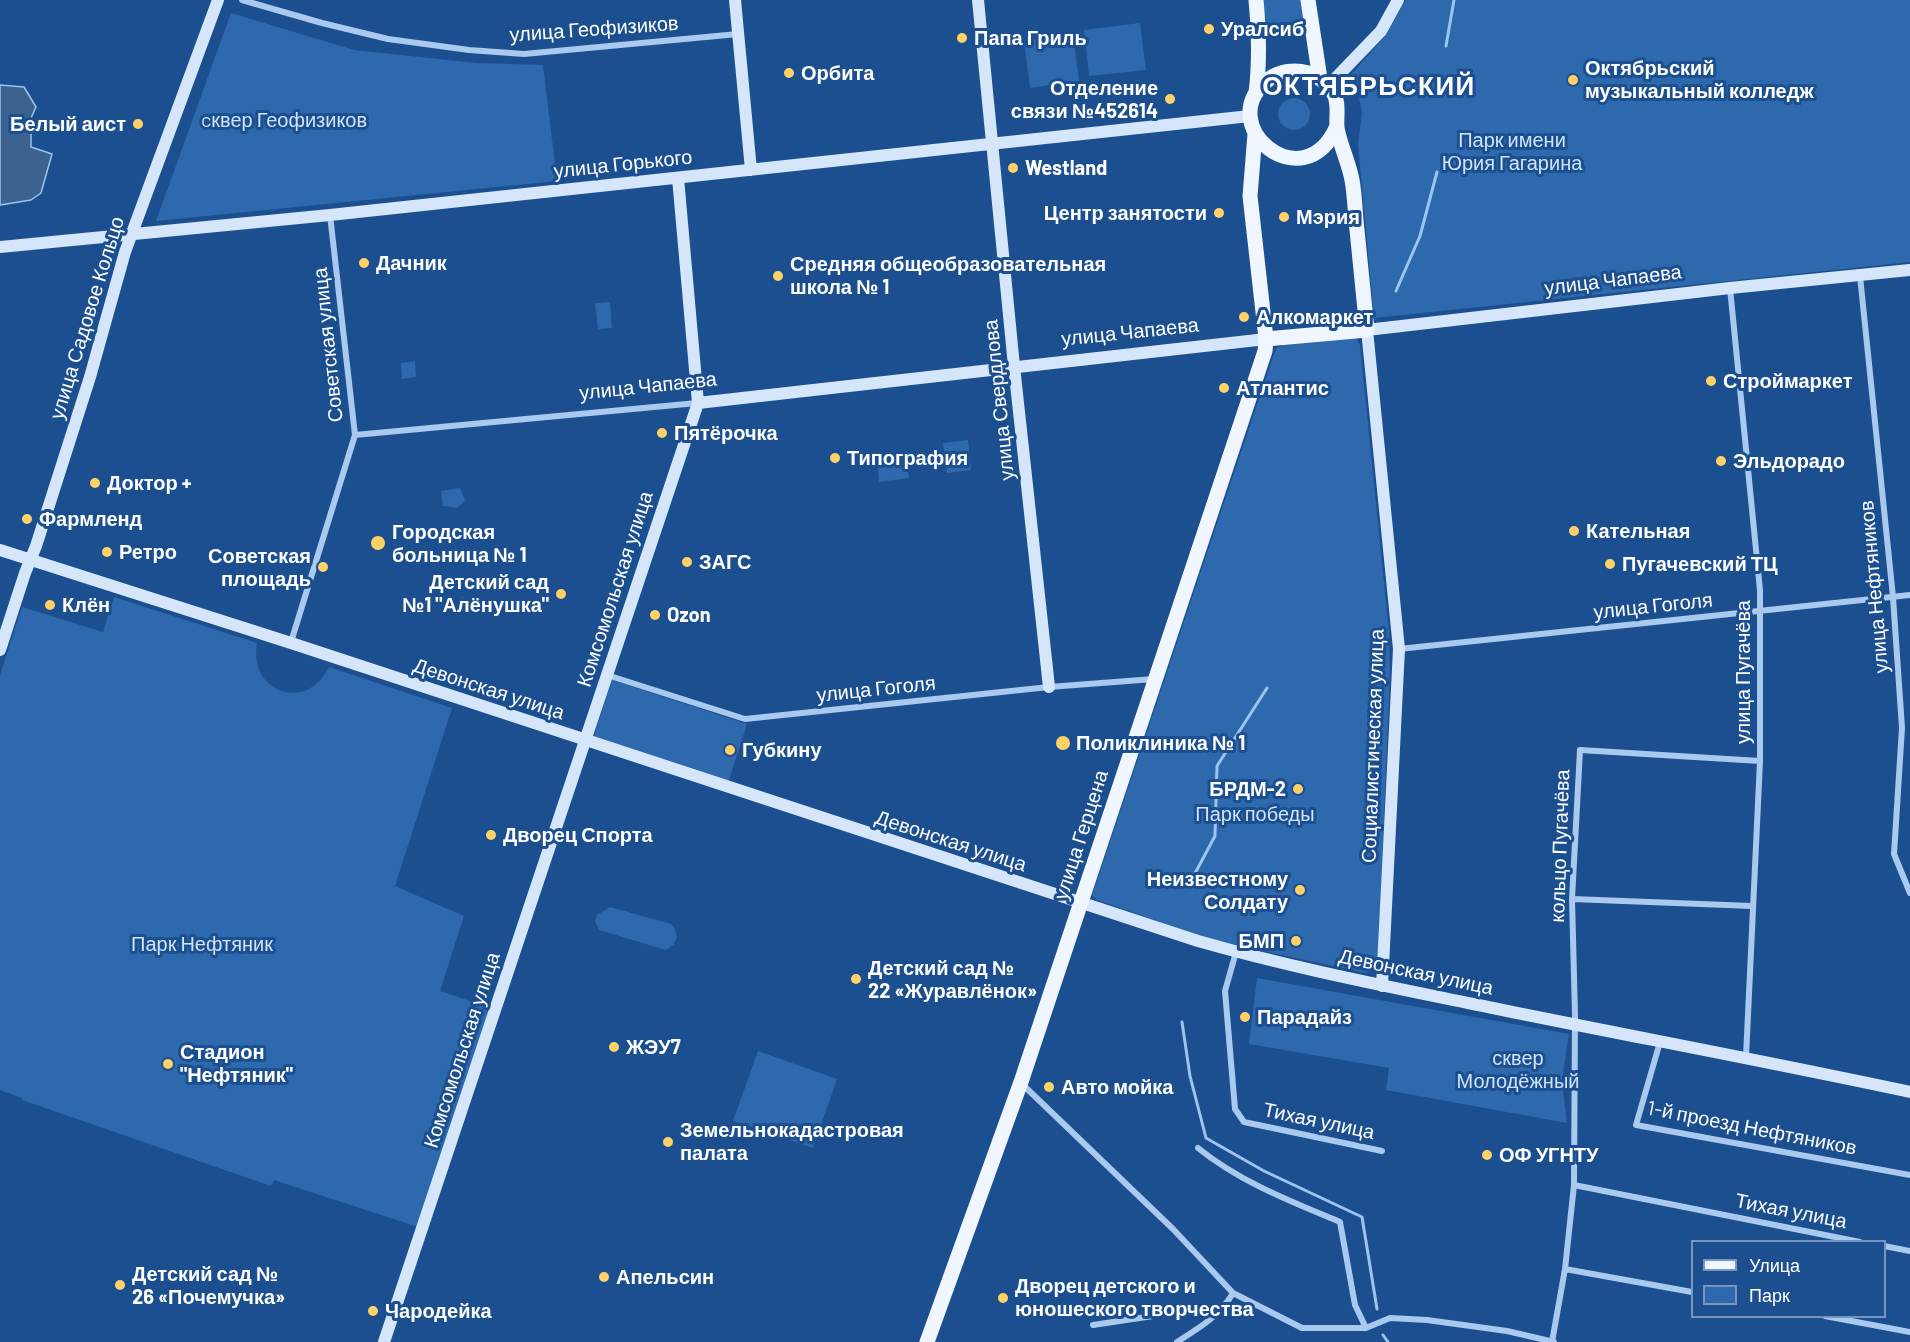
<!DOCTYPE html>
<html>
<head>
<meta charset="utf-8">
<style>
  body { margin:0 }
  #map { position:relative; width:1910px; height:1342px; overflow:hidden; background:#1b4f8f; font-family:Barlow,sans-serif }
  canvas { display:block }
  .legend { position:absolute; left:1691px; top:1240px; width:195px; height:78px; box-sizing:border-box; background:#1b4f8f; border:2px solid #7695bc; margin:0; padding:8px 10px; list-style:none; font-size:18px; color:#fff }
  .legend li { display:flex; align-items:center; gap:12px; height:30px }
  .legend b { width:30px; border:2px solid #7695bc }
</style>
</head>
<body>
<div id="map">
<canvas width="1910" height="1342"></canvas>
<ul class="legend">
<li><b style="height:8px;background:#f0f6ff"></b>Улица</li>
<li><b style="height:16px;background:#2e69ad"></b>Парк</li>
</ul>
</div>
<script>
const context = document.querySelector('canvas').getContext('2d');
context.lineJoin = 'round';
function paint(path, color) {
  context.fillStyle = color;
  context.fill(path, 'evenodd');
}
function strokePath(path, color, width, dash) {
  context.strokeStyle = color;
  context.lineWidth = width;
  context.lineCap = dash ? 'butt' : 'round';
  context.setLineDash(dash || []);
  context.stroke(path);
}
function write(font, color, halo, rows, align = 'center') {
  context.font = font + ' Barlow,sans-serif';
  context.lineWidth = 6;
  context.setLineDash([]);
  context.textBaseline = 'middle';
  context.strokeStyle = halo;
  context.fillStyle = color;
  for (const [text, x, y, turn = 0] of rows) {
    context.save();
    context.translate(x, y);
    context.rotate((+turn || 0) * Math.PI / 180);
    context.textAlign = isNaN(turn) ? turn : align;
    if (halo) context.strokeText(text, 0, 0);
    context.fillText(text, 0, 0);
    context.restore();
  }
}
paint(new Path2D(`
  M1261 0H1306L1308 20 1264 25Z
  M1406 0H1910V262L1374 318 1358 144 1362 112 1357 89 1349 77 1386 35Z
  M231 13 354 50 476 63 543 65 557 181 156 221Z
  M1140 23 1146 70 1089 76 1084 30Z
  M1073 34 1079 81 1030 88 1024 41Z
  M1278 114a16 16 0 1 1 32 0a16 16 0 1 1-32 0Z
  M610 302 612 328 598 329 595 303Z
  M1356 338 1360 345 1389 632 1390 670 1378 965 1373 971 1366 973 1213 940 1097 900 1092 895 1274 354 1277 348 1286 344Z
  M415 361 416 377 402 379 401 363Z
  M968 440 971 470 947 473 943 443Z
  M907 464 909 478 879 482 878 468Z
  M460 488 465 501 457 508 443 506 441 491Z
  M114 597 257 643C248 693 307 713 329 667L452 708 395 886 464 916 440 991 491 1008 418 1227 274 1180 271 1186 22 1100V1098L0 1090V675L22 607 103 632Z
  M461 597 484 604 482 613 475 611 474 614 457 609Z
  M612 680 747 724 728 783 593 739Z
  M610 907 671 924 675 929 677 937 674 944 666 950 599 930 595 921 597 915Z
  M1257 978 1569 1034 1562 1081 1567 1123 1386 1090 1389 1068 1249 1044Z
  M758 1051 837 1079 813 1148 733 1121Z`), '#2e69ad');
const water = new Path2D(`
  M0 85 24 87 36 107 31 118V147L52 154 41 193 31 200 0 205Z`);
paint(water, '#3c6290');
strokePath(water, '#9cc4f0', 1.5);
strokePath(new Path2D(`
  M1446 46 1454 0
  M1396 291 1420 236 1437 172
  M1193 877 1215 836 1217 766 1267 688
  M1182 1022 1190 1076 1206 1138 1264 1171 1362 1217 1377 1309
  M1383 1335 1388 1342`), '#9cc4f0', 3);
strokePath(new Path2D(`
  M242 0 322 23 388 39 469 50 524 54 738 34
  M1860 276 1893 597 1902 728 1894 854 1910 893
  M1730 288 1760 590V761L1746 1057
  M355 435 697 403
  M291 642 355 435 330 215
  M1399 649 1910 595
  M607 675 745 719 1049 687 1154 679
  M1572 899 1752 906
  M1236 952 1225 991 1235 1109 1244 1122 1382 1151
  M1660 1042 1636 1125 1910 1175
  M1021 1083 1173 1229 1233 1293 1302 1328H1366L1390 1318 1427 1320 1507 1331 1554 1342
  M1198 1148C1240 1182 1290 1201 1340 1222L1355 1305 1366 1328
  M1574 1185 1860 1242
  M1884 1246 1910 1251
  M1565 1269 1692 1292
  M1825 1316 1910 1332
  M1093 1325 1226 1305
  M1177 1342C1199 1328 1220 1316 1233 1293
  M1552 1342 1565 1269 1574 1185 1575 1015 1572 899 1580 750 1760 761`), '#a9c9ee', 6);
strokePath(new Path2D(`
  M735 0 751 170
  M978 0 1014 366 1049 687
  M1328 86 1381 31 1398 0
  M0 247 330 215 1250 116
  M698 403 1266 339
  M0 550 291 643 1198 941C1289 967 1381 985 1473 1004 1619 1034 1765 1061 1910 1092
  M0 650 25 573 36 546 90 377 125 252 218 0
  M1382 986 1399 649 1367 330 1730 288 1910 270
  M384 1342 698 403 678 178`), '#d6e6fa', 12);
strokePath(new Path2D(`
  M1308 0 1320 79
  M1256 93C1260 61 1259 32 1256 0
  M1266 339 1367 330C1364 297 1360 263 1357 230 1355 214 1355 196 1352 180 1349 163 1340 145 1337 128 1336 117 1339 107 1335 96 1330 86 1320 76 1308 73 1295 69 1280 71 1269 79 1210 124 1304 203 1337 126
  M927 1342 1021 1082 1265 351 1266 339 1250 196 1255 134`), '#f0f6ff', 15);
for (const [x, y, r, color] of [
  [1209,29,6,"#ffd166"],
  [962,38,6,"#ffd166"],
  [789,73,6,"#ffd166"],
  [1573,80,6,"#ffd166"],
  [1170,99,6,"#ffd166"],
  [138,124,6,"#ffd166"],
  [1013,168,6,"#ffd166"],
  [1219,213,6,"#ffd166"],
  [1284,217,6,"#ffd166"],
  [364,263,6,"#ffd166"],
  [778,276,6,"#ffd166"],
  [1244,317,6,"#ffd166"],
  [1711,381,6,"#ffd166"],
  [1224,388,6,"#ffd166"],
  [662,433,6,"#ffd166"],
  [835,458,6,"#ffd166"],
  [1721,461,6,"#ffd166"],
  [95,483,6,"#ffd166"],
  [27,519,6,"#ffd166"],
  [1574,531,6,"#ffd166"],
  [378,543,8,"#ffd166"],
  [107,552,6,"#ffd166"],
  [687,562,6,"#ffd166"],
  [1610,564,6,"#ffd166"],
  [323,567,6,"#ffd166"],
  [561,594,6,"#ffd166"],
  [50,605,6,"#ffd166"],
  [655,615,6,"#ffd166"],
  [1063,743,8,"#ffd166"],
  [730,750,6,"#ffd166"],
  [1298,789,6,"#ffd166"],
  [491,835,6,"#ffd166"],
  [1300,890,6,"#ffd166"],
  [1296,941,6,"#ffd166"],
  [856,979,6,"#ffd166"],
  [1245,1017,6,"#ffd166"],
  [614,1047,6,"#ffd166"],
  [168,1064,6,"#ffd166"],
  [1049,1087,6,"#ffd166"],
  [668,1142,6,"#ffd166"],
  [1487,1155,6,"#ffd166"],
  [604,1277,6,"#ffd166"],
  [120,1285,6,"#ffd166"],
  [1003,1298,6,"#ffd166"],
  [373,1311,6,"#ffd166"]
]) {
  const dot = new Path2D();
  dot.arc(x, y, r, 0, 2 * Math.PI);
  context.fillStyle = color;
  context.fill(dot);
  strokePath(dot, '#1b4f8f', 2);
}
write('20px', '#fff', '#1b4f8f', [
  ["улица Геофизиков",594,29,-4],
  ["улица Горького",623,164,-6],
  ["улица Чапаева",1613,280,-7],
  ["улица Садовое Кольцо",87,318,-73],
  ["улица Чапаева",1130,332,-6],
  ["Советская улица",328,345,-96],
  ["улица Чапаева",648,386,-6],
  ["улица Свердлова",999,400,-96],
  ["улица Нефтяников",1874,587,-95],
  ["Комсомольская улица",615,589,-72],
  ["улица Гоголя",1653,606,-6],
  ["улица Пугачёва",1743,672,-90],
  ["Девонская улица",489,689,18],
  ["улица Гоголя",876,689,-6],
  ["Социалистическая улица",1373,746,-88],
  ["улица Герцена",1081,835,-72],
  ["Девонская улица",951,841,18],
  ["кольцо Пугачёва",1560,846,-88],
  ["Девонская улица",1416,972,12],
  ["Комсомольская улица",462,1050,-72],
  ["Тихая улица",1319,1121,12],
  ["1-й проезд Нефтяников",1752,1128,11],
  ["Тихая улица",1791,1211,11]
]);
write('bold 20px', '#fff', '#1b4f8f', [
  ["Уралсиб",1221,29],
  ["Папа Гриль",974,38],
  ["Октябрьский",1585,68],
  ["музыкальный колледж",1585,91],
  ["Орбита",801,73],
  ["Отделение",1158,88,"right"],
  ["связи №452614",1158,111,"right"],
  ["Белый аист",126,124,"right"],
  ["Westland",1025,168],
  ["Центр занятости",1207,213,"right"],
  ["Мэрия",1296,217],
  ["Дачник",376,263],
  ["Средняя общеобразовательная",790,264],
  ["школа № 1",790,287],
  ["Алкомаркет",1256,317],
  ["Строймаркет",1723,381],
  ["Атлантис",1236,388],
  ["Пятёрочка",674,433],
  ["Типография",847,458],
  ["Эльдорадо",1733,461],
  ["Доктор +",107,483],
  ["Фармленд",39,519],
  ["Кательная",1586,531],
  ["Городская",392,532],
  ["больница № 1",392,555],
  ["Ретро",119,552],
  ["Советская",311,556,"right"],
  ["площадь",311,579,"right"],
  ["ЗАГС",699,562],
  ["Пугачевский ТЦ",1622,564],
  ["Детский сад",549,582,"right"],
  ["№1 \"Алёнушка\"",549,605,"right"],
  ["Клён",62,605],
  ["Ozon",667,615],
  ["Поликлиника № 1",1076,743],
  ["Губкину",742,750],
  ["БРДМ-2",1286,789,"right"],
  ["Дворец Спорта",503,835],
  ["Неизвестному",1288,879,"right"],
  ["Солдату",1288,902,"right"],
  ["БМП",1284,941,"right"],
  ["Детский сад №",868,968],
  ["22 «Журавлёнок»",868,991],
  ["Парадайз",1257,1017],
  ["ЖЭУ7",626,1047],
  ["Стадион",180,1052],
  ["\"Нефтяник\"",180,1075],
  ["Авто мойка",1061,1087],
  ["Земельнокадастровая",680,1130],
  ["палата",680,1153],
  ["ОФ УГНТУ",1499,1155],
  ["Детский сад №",132,1274],
  ["26 «Почемучка»",132,1297],
  ["Апельсин",616,1277],
  ["Дворец детского и",1015,1286],
  ["юношеского творчества",1015,1309],
  ["Чародейка",385,1311]
], 'left');
write('20px', '#cfe3fa', '#1b4f8f', [
  ["cквер Геофизиков",284,120],
  ["Парк имени",1512,140],
  ["Юрия Гагарина",1512,163],
  ["Парк победы",1255,814],
  ["Парк Нефтяник",202,944],
  ["сквер",1518,1058],
  ["Молодёжный",1518,1081]
]);
context.letterSpacing = '1.5px';
write('bold 26px', '#fff', '#1b4f8f', [
  ["ОКТЯБРЬСКИЙ",1369,86]
]);
context.letterSpacing = '0px';
</script>
</body>
</html>
